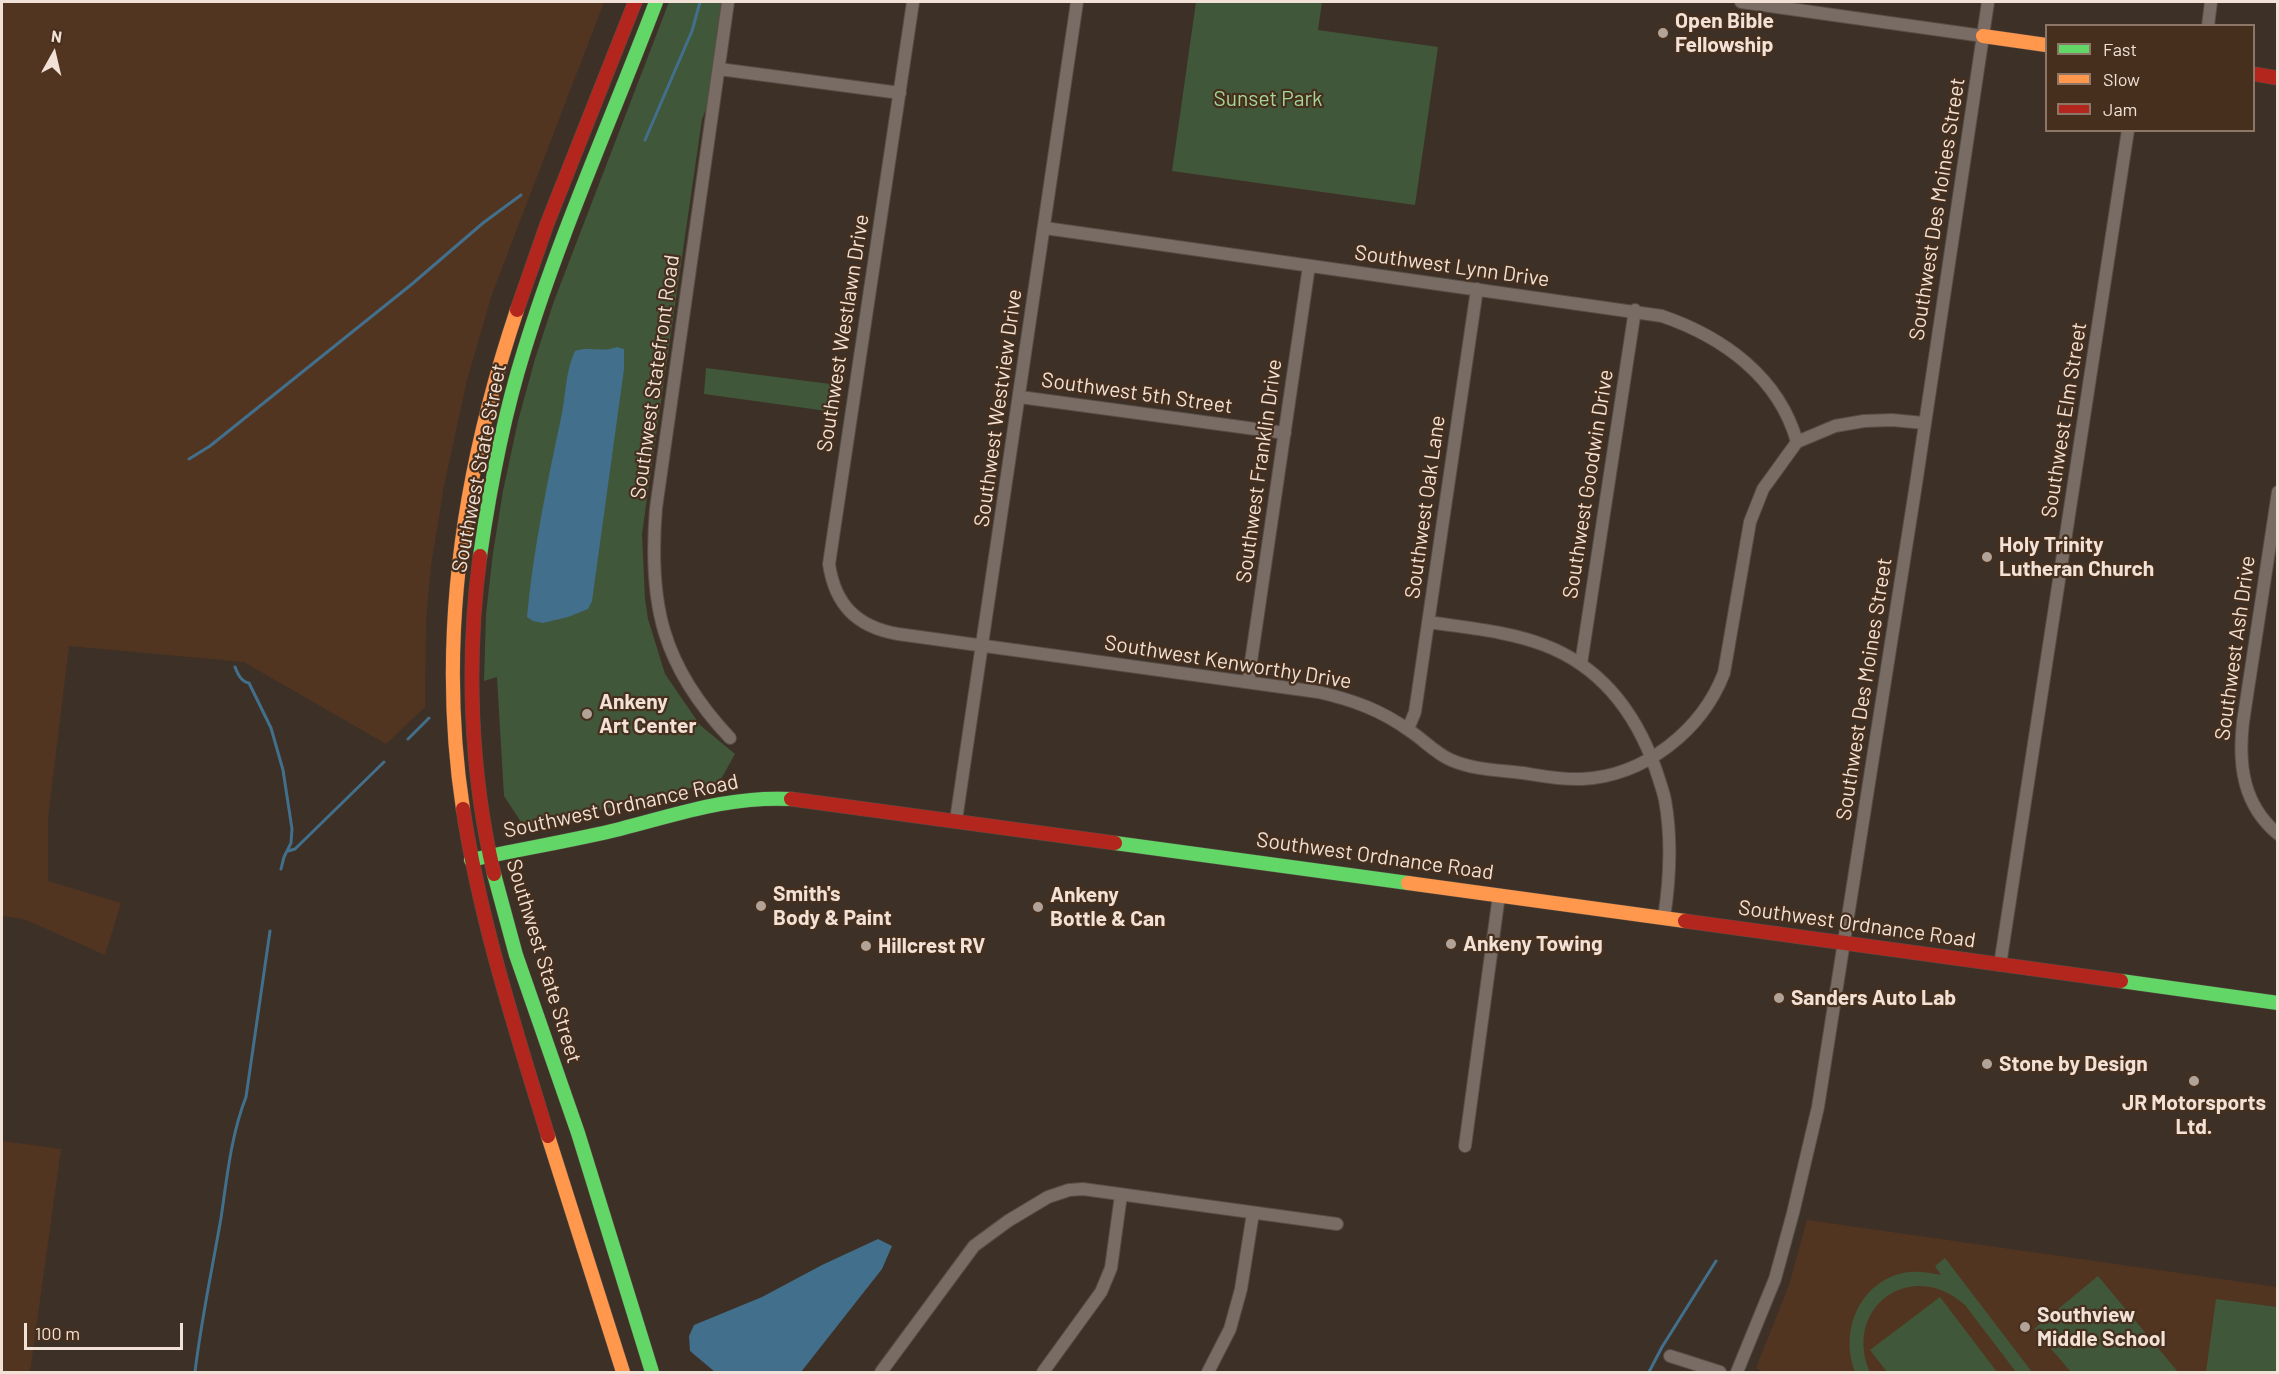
<!DOCTYPE html>
<html>
<head>
<meta charset="utf-8">
<style>
  body { margin:0 }
  #map { position:relative; width:2279px; height:1374px; overflow:hidden; background:#3d3027; font-family:Barlow,sans-serif }
  canvas { display:block }
  .frame { position:absolute; inset:0; border:3px solid #f1e1d6; pointer-events:none }
  .legend { position:absolute; left:2045px; top:24px; width:210px; height:108px; box-sizing:border-box; background:#472f1d; border:2px solid #8b7667; margin:0; padding:8px 10px; list-style:none; font-size:18px; color:#f1e1d6 }
  .legend li { display:flex; align-items:center; gap:12px; height:30px }
  .legend b { width:30px; border:2px solid #8b7667 }
  .north { position:absolute; left:24px; top:24px; width:60px; height:60px; -webkit-text-stroke:4px #472f1d; paint-order:stroke; rotate:8deg; font-size:16px; font-weight:700; line-height:24px; text-align:center; color:#f1e1d6 }
  .north::after { content:''; display:block; margin:auto; width:21px; height:27px; background:#f1e1d6; clip-path:polygon(50% 0,100% 100%,50% 72%,0 100%) }
  .scale { position:absolute; left:24px; top:1323px; width:159px; height:27px; box-sizing:border-box; border:3px solid #f1e1d6; border-top:0; padding-left:8px; font-size:18px; line-height:21px; white-space:nowrap; color:#f1e1d6; -webkit-text-stroke:4px #472f1d; paint-order:stroke }
</style>
</head>
<body>
<div id="map">
<canvas width="2279" height="1374"></canvas>
<div class="frame"></div>
<ul class="legend">
<li><b style="height:8px;background:#63d668"></b>Fast</li>
<li><b style="height:8px;background:#ff974d"></b>Slow</li>
<li><b style="height:8px;background:#b3261e"></b>Jam</li>
</ul>
<div class="north">N</div>
<div class="scale">100 m</div>
</div>
<script>
const context = document.querySelector('canvas').getContext('2d');
context.lineJoin = 'round';
function paint(path, color) {
  context.fillStyle = color;
  context.fill(path, 'evenodd');
}
function strokePath(path, color, width, dash) {
  context.strokeStyle = color;
  context.lineWidth = width;
  context.lineCap = dash ? 'butt' : 'round';
  context.setLineDash(dash || []);
  context.stroke(path);
}
function write(font, color, halo, rows, align = 'center') {
  context.font = font + ' Barlow,sans-serif';
  context.lineWidth = 4.5;
  context.setLineDash([]);
  context.textBaseline = 'middle';
  context.strokeStyle = halo;
  context.fillStyle = color;
  for (const [text, x, y, turn = 0] of rows) {
    context.save();
    context.translate(x, y);
    context.rotate((+turn || 0) * Math.PI / 180);
    context.textAlign = isNaN(turn) ? turn : align;
    if (halo) context.strokeText(text, 0, 0);
    context.fillText(text, 0, 0);
    context.restore();
  }
}
paint(new Path2D(`
  M2 2H604L492 294 467 380 444 486 431 565 426 621 425 707 386 744 244 662 69 646 48 818V881L121 903 105 955 24 919 2 916Z
  M2 1141 61 1149 30 1372H2Z
  M1807 1220 2277 1287V1372H1763L1756 1368 1789 1285Z`), '#523520');
paint(new Path2D(`
  M669 2H722L708 105 702 119 646 505 642 534 645 599 648 619 665 674 700 725 735 754 720 781 525 828 504 796 497 677 484 681 486 614 493 553 503 491 518 421 535 359 554 301Z
  M1196 2H1322L1318 30 1438 47 1415 205 1172 171Z
  M706 368 838 385 834 412 704 394Z
  M1945 1258 2032 1372H2016L1965 1305C1912 1257 1842 1307 1870 1372H1855C1839 1330 1860 1279 1909 1272 1920 1271 1930 1273 1941 1275L1935 1266Z
  M2098 1276 2178 1372H2071L2034 1329Z
  M1940 1297 1997 1372H1887L1870 1350Z
  M2216 1299 2277 1307V1372H2206Z`), '#41573a');
paint(new Path2D(`
  M617 347 624 349V369L592 601 588 609 568 617 543 623 533 621 527 617C533 550 547 484 561 418 566 396 565 372 575 351 589 346 603 353 617 347Z
  M878 1239 892 1246 882 1269 801 1372H715L690 1351 689 1336 694 1325 762 1297 822 1265Z`), '#426f8b');
strokePath(new Path2D(`
  M645 140 692 31 700 2
  M189 459 210 446 412 284 483 223 521 195
  M235 667C238 674 241 682 249 683L271 728 283 770 292 829 291 843 284 857 281 869
  M408 739 429 718
  M288 851 295 849 384 762
  M195 1372C201 1321 212 1270 221 1218 227 1178 231 1135 246 1097L270 931
  M1649 1372 1662 1347 1716 1261`), '#426f8b', 3);
const street = new Path2D(`
  M728 2 656 508C648 604 662 666 730 738
  M913 2 829 564C835 605 857 627 898 634L1318 692C1353 700 1381 710 1410 731 1424 740 1435 753 1451 760 1474 770 1499 770 1523 773 1542 776 1562 780 1582 779 1645 776 1702 730 1724 673L1750 522 1763 489 1797 442 1835 426 1864 421 1892 420 1924 423
  M1741 2 1983 36
  M2208 26 2211 2
  M719 69 900 93
  M1045 228 1662 316C1723 337 1779 377 1797 442
  M1020 397 1285 433
  M2278 492 2243 722C2238 765 2243 805 2278 834
  M1428 622C1467 628 1508 631 1544 645 1602 667 1636 713 1656 770 1659 780 1663 790 1665 800 1672 839 1670 879 1664 918
  M1581 664 1635 310
  M1248 682 1309 266
  M1408 729 1415 712 1477 289
  M956 820 1077 2
  M2000 965 2128 130
  M1465 1146 1499 895
  M1670 1356 1720 1372
  M881 1372 974 1246 1008 1221 1048 1197 1069 1190 1083 1189 1337 1224
  M1043 1372 1101 1292 1111 1268 1121 1195
  M1208 1372 1230 1329 1241 1289 1253 1213
  M1737 1372 1775 1279 1793 1213 1818 1107 1916 484 1988 2`);
const fast = new Path2D(`
  M480 556C490 487 503 418 524 351 560 233 612 118 656 2
  M1115 843 1408 883
  M471 860C520 849 571 841 620 829 679 814 729 796 791 799
  M494 874 516 955 578 1133 652 1372
  M2121 981 2278 1003`);
const slow = new Path2D(`
  M1983 36 2046 45
  M463 809C437 640 463 471 517 310
  M1408 883 1685 921
  M548 1136 623 1372`);
const jam = new Path2D(`
  M2254 74 2278 78
  M517 310 547 224 635 2
  M480 556C466 660 470 772 494 874
  M791 799 1115 843
  M463 809C480 920 515 1028 548 1136
  M1685 921 2121 981`);
strokePath(street, '#584d44', 14);
strokePath(fast, '#584d44', 15);
strokePath(slow, '#584d44', 15);
strokePath(jam, '#584d44', 15);
strokePath(street, '#786c65', 12);
strokePath(fast, '#63d668', 14);
strokePath(slow, '#ff974d', 14);
strokePath(jam, '#b3261e', 14);
for (const [x, y, r, color] of [
  [1663,33,6,"#b2a399"],
  [1987,557,6,"#b2a399"],
  [587,714,6,"#b2a399"],
  [761,906,6,"#b2a399"],
  [1038,907,6,"#b2a399"],
  [1451,944,6,"#b2a399"],
  [866,946,6,"#b2a399"],
  [1779,998,6,"#b2a399"],
  [1987,1064,6,"#b2a399"],
  [2194,1081,6,"#b2a399"],
  [2025,1327,6,"#b2a399"]
]) {
  const dot = new Path2D();
  dot.arc(x, y, r, 0, 2 * Math.PI);
  context.fillStyle = color;
  context.fill(dot);
  strokePath(dot, '#472f1d', 2);
}
write('bold 21px', '#f1e1d6', '#472f1d', [
  ["Open Bible",1675,21],
  ["Fellowship",1675,45],
  ["Holy Trinity",1999,545],
  ["Lutheran Church",1999,569],
  ["Ankeny",599,702],
  ["Art Center",599,726],
  ["Smith's",773,894],
  ["Body & Paint",773,918],
  ["Ankeny",1050,895],
  ["Bottle & Can",1050,919],
  ["Ankeny Towing",1463,944],
  ["Hillcrest RV",878,946],
  ["Sanders Auto Lab",1791,998],
  ["Stone by Design",1999,1064],
  ["JR Motorsports",2194,1103,"center"],
  ["Ltd.",2194,1127,"center"],
  ["Southview",2037,1315],
  ["Middle School",2037,1339]
], 'left');
write('21px', '#a1d897', '#472f1d', [
  ["Sunset Park",1268,99]
]);
write('21px', '#f1e1d6', '#472f1d', [
  ["Southwest Des Moines Street",1937,209,-81],
  ["Southwest Lynn Drive",1452,266,8],
  ["Southwest Westlawn Drive",843,333,-81],
  ["Southwest Statefront Road",655,377,-82],
  ["Southwest 5th Street",1137,393,8],
  ["Southwest Westview Drive",998,408,-82],
  ["Southwest Elm Street",2064,420,-81],
  ["Southwest State Street",479,468,-79],
  ["Southwest Franklin Drive",1259,471,-82],
  ["Southwest Goodwin Drive",1588,484,-81],
  ["Southwest Oak Lane",1425,507,-82],
  ["Southwest Ash Drive",2235,648,-82],
  ["Southwest Kenworthy Drive",1228,662,9],
  ["Southwest Des Moines Street",1864,689,-81],
  ["Southwest Ordnance Road",621,806,-12],
  ["Southwest Ordnance Road",1375,856,8],
  ["Southwest Ordnance Road",1857,924,8],
  ["Southwest State Street",544,961,73]
]);
</script>
</body>
</html>
